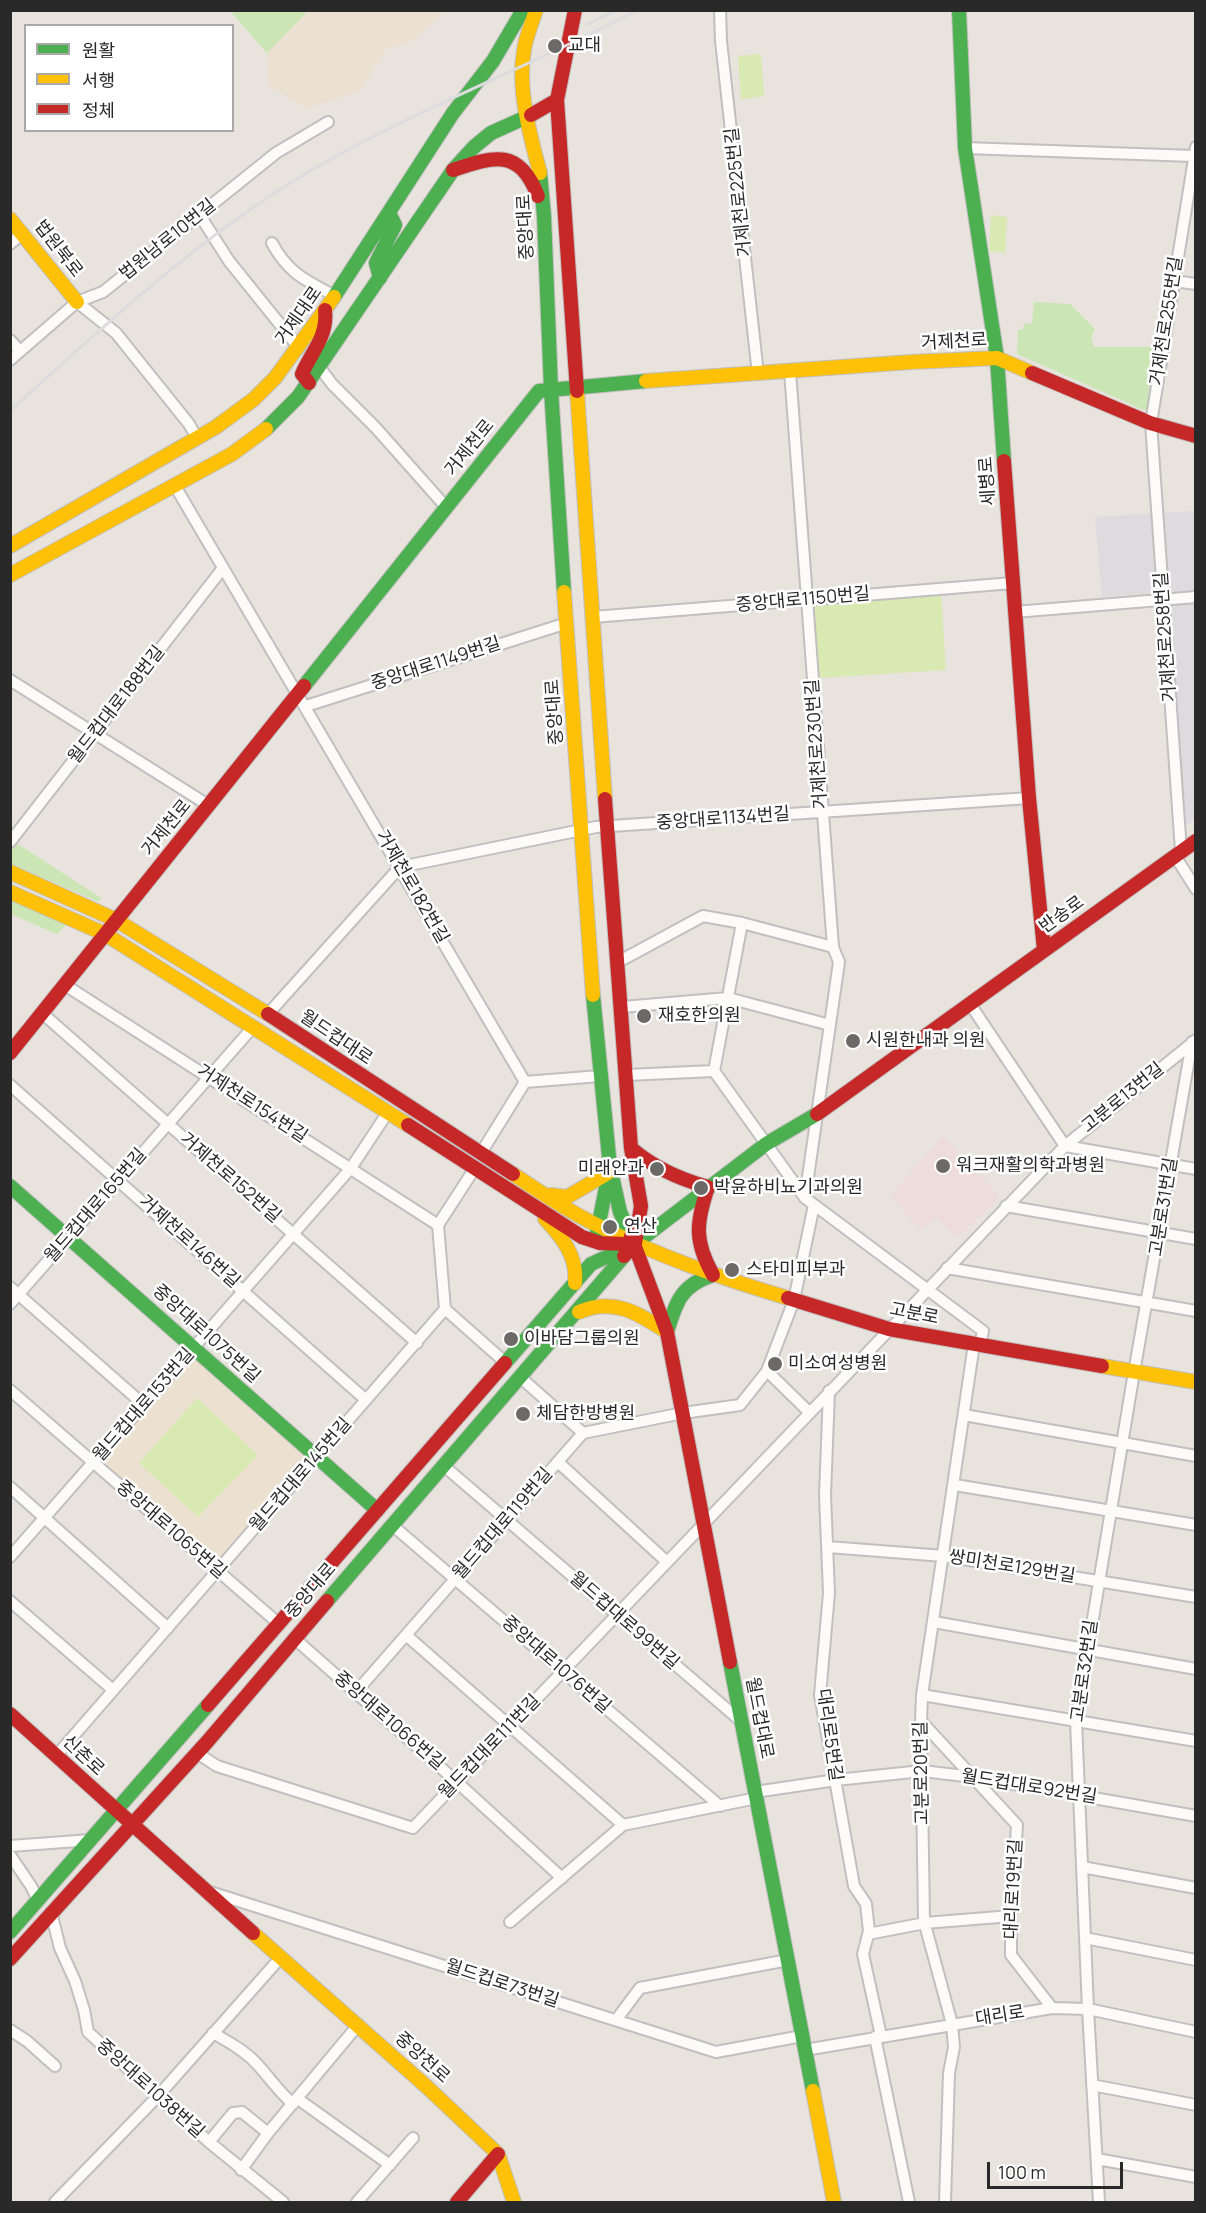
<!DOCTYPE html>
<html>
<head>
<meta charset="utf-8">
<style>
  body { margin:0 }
  #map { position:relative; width:1206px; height:2213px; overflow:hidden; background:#e8e3dd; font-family:Manrope,"Noto Sans KR",sans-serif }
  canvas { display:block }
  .frame { position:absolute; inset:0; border:12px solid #292929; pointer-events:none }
  .legend { position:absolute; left:24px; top:24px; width:210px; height:108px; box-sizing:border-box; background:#fff; border:2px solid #a9a9a9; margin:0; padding:8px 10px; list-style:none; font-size:18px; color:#292929 }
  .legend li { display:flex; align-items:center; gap:12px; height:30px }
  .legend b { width:30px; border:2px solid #a9a9a9 }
  .scale { position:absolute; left:987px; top:2162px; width:136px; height:27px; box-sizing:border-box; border:3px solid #292929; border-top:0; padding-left:8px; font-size:18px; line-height:21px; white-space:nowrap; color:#292929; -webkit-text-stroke:4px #fff; paint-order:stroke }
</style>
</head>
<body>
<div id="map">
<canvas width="1206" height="2213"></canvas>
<div class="frame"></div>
<ul class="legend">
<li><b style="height:8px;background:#4caf50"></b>원활</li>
<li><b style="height:8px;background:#ffc107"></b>서행</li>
<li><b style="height:8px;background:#c62828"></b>정체</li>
</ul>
<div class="scale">100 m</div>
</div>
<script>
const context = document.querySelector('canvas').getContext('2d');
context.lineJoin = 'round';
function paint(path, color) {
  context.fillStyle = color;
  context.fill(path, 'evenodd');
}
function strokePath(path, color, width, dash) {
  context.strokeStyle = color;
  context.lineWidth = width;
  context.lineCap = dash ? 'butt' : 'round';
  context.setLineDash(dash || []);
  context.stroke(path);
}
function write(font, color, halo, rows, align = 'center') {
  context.font = font + ' Manrope,"Noto Sans KR",sans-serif';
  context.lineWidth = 5;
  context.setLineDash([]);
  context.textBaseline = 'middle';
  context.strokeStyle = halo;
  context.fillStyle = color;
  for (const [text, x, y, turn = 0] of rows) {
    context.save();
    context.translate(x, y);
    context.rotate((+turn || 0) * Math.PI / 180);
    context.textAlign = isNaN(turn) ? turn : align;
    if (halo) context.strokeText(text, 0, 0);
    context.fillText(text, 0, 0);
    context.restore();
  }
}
paint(new Path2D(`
  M1195 511 1196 819 1189 824H1183L1164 592 1102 597 1095 517Z`), '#dddbdd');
paint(new Path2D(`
  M308 11H445L413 41 386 49 360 91 307 108 269 86 267 53Z
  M194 1347 317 1457 218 1570 94 1462Z`), '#ece1d1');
paint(new Path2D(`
  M943 1136 1000 1197 957 1238 936 1218 921 1230 890 1196Z`), '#eedcdb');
paint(new Path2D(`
  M230 11H308L267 53Z
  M1034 302 1070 304 1095 329 1091 338 1094 347H1152L1157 350 1147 408 1144 410 1017 354 1018 330 1023 329 1024 324 1032 323Z
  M10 839 101 898 99 902 11 864Z
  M10 899 67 924 57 934 11 914Z`), '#cce5b4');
paint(new Path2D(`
  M761 54 764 96 741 99 738 56Z
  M991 215 1007 217 1005 253 989 251Z
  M941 593 946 670 819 678 813 602Z
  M197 1398 258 1455 198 1517 139 1463Z`), '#d9e9b2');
const street = new Path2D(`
  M720 10 721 41 758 374
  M965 148 1194 156
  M199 214 229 261 299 348
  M272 243C288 273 305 280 335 296
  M10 244 23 233
  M1174 281 1196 284
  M77 302 116 333 189 424 197 438
  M10 340 20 351
  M10 360 77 302 103 292 276 153 328 122
  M320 368 332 384 376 428 446 507
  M790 371 833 947 839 962 805 1198
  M175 486 525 1082
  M1015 612 1196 597
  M593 617 1013 583
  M10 680 208 805
  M306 706 567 623
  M10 842 223 568
  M1181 851 1151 423 1196 147
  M1175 856 1196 889
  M618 962 703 916 742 923 833 947
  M65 985 438 1225
  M970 1004 1065 1146
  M622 1007 728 998 830 1025
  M42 1013 417 1343
  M268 1014 400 867 596 827 1029 798
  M714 1071 805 1198 983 1331 980 1345
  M714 1071 742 923
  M627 1075 714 1071
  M10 1085 366 1400
  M1065 1146 1196 1169
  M481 1153 525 1082 600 1076
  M1006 1206 1196 1239
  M947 1268 1196 1311
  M10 1287 144 1405
  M10 1304 253 1027
  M445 1309 506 1363
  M767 1371 809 1412
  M520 1377 583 1433
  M10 1390 278 1623
  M829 1391 825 1495 829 1593 820 1695 854 1886 866 1904 869 1931 863 1954 881 2036
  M964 1415 1196 1456
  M558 1462 667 1562
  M444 1466 742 1722
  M955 1485 1196 1525
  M10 1487 168 1628
  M392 1525 720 1806
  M828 1547 944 1556 1196 1597
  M10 1557 351 1168 388 1112
  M10 1601 113 1690
  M934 1622 1196 1669
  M406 1635 623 1825
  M294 1638 457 1782 562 1878
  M356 1692 583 1433 683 1413 740 1405 767 1371 794 1300 814 1205
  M922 1695 1196 1741
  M921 1721 1017 1825 1011 1916V1955L1052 2008
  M197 1753 217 1766 413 1828 1065 1146 1196 1040
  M56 1756 445 1309 438 1225 475 1168
  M755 1792 836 1780 922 1771 974 1777 1196 1816
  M10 1846 91 1840
  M10 1855 31 1886 38 1900
  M1082 1867 1196 1888
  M207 1891 716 2052 802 2036
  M51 1912 60 1948 75 1981 84 2010 88 2032 209 2142 283 2202
  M510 1922 623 1825 757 1798
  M868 1934 925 1923 1011 1916
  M1085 1938 1196 1960
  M616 2020 640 1988 788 1960
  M10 2030 27 2041 55 2066
  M213 2033C229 2042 245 2051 257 2064 269 2077 279 2092 293 2104
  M875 2037 909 2202
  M805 2050 1052 2008 1088 2009 1196 2032
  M1092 2085 1196 2105
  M298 2099 390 2165
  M209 2142 233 2113 242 2112 268 2133
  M1097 2159 1196 2177
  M241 2170 268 2133 358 2025
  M55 2202 158 2096 281 1957
  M357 2202 413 2138
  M945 2202 949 2073 954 2047 952 2024 924 1921 921 1721 922 1695 974 1344
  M1099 2202 1088 2009 1076 1721 1132 1384 1192 1042`);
const fast = new Path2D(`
  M959 10 965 148 997 358 1004 461
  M540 173 544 216 551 389 564 592
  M380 278 376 263 395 225 389 213
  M334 297 453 113 493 61 523 10
  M266 429 298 397 453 170 474 147 491 133 531 115
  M304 686 539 391 646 381
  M593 995 610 1167 620 1212 631 1236
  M10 1186 377 1510
  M597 1233 609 1172
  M667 1332C676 1302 681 1285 713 1275
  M505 1363 591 1264 635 1244 766 1144 817 1114
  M327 1601 624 1256
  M730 1662 813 2091
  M10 1932 208 1705`);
const slow = new Path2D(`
  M536 10C532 23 526 36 524 50 517 89 530 135 540 173
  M10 219 77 302
  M646 381 911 362 997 358 1032 373
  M577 391 605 799
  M10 546 216 427 254 399 275 378 334 297
  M10 575 232 454 266 429
  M564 592 593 995
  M10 872 116 920 268 1014
  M10 892 105 934 408 1125
  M513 1174C539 1191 566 1210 595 1224 657 1256 721 1278 788 1298
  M551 1195 567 1197 608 1173
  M545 1219C562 1237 578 1257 575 1283
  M579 1312C613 1297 638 1313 667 1332
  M1102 1366 1196 1382
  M253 1933 427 2087 498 2154 514 2202
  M813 2091 834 2202`);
const jam = new Path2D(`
  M557 100 577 391
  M531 115 557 100 575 10
  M453 170C495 156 519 148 538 196
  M1032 373 1150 423 1196 436
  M309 383 302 374C312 351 328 336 325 310
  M1004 461 1029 798 1044 950
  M605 799 631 1148 641 1206 635 1244 624 1256
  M268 1014 513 1174
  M10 1053 304 686
  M817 1114 1196 841
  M408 1125 582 1237 600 1243 627 1244
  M631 1148C654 1168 679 1179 708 1187 696 1223 694 1241 713 1275
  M631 1236 667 1332 730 1662
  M788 1298 889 1329 1102 1366
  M208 1705 505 1363
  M10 1714 253 1933
  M10 1959 207 1742 327 1601
  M457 2202 498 2154`);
strokePath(street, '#c1bfbf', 14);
strokePath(fast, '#c1bfbf', 16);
strokePath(slow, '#c1bfbf', 16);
strokePath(jam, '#c1bfbf', 16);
strokePath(street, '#fcfbfa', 10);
strokePath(fast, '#4caf50', 14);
strokePath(slow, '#ffc107', 14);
strokePath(jam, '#c62828', 14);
strokePath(new Path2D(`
  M586 25 617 10
  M10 411C100 330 189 246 292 182 402 114 524 70 638 10`), '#dcdcde', 3);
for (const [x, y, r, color] of [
  [555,46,8,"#6c6a68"],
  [644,1016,8,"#6c6a68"],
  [853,1041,8,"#6c6a68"],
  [943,1166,8,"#6c6a68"],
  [657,1169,8,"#6c6a68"],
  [701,1188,8,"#6c6a68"],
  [610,1227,8,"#6c6a68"],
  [732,1270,8,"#6c6a68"],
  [511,1339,8,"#6c6a68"],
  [775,1364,8,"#6c6a68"],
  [523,1414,8,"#6c6a68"]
]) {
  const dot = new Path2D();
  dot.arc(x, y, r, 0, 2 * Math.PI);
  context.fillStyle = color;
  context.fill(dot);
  strokePath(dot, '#fff', 2);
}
write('18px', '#292929', '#fff', [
  ["교대",568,46],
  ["재호한의원",658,1016],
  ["시원한내과 의원",866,1041],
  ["워크재활의학과병원",956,1166],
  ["미래안과",644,1169,"right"],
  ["박윤하비뇨기과의원",714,1188],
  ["연산",624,1227],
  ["스타미피부과",746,1270],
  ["이바담그룹의원",524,1339],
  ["미소여성병원",788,1364],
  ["체담한방병원",536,1414]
], 'left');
write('18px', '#292929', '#fff', [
  ["거제천로225번길",739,192,-96],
  ["중앙대로",526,227,-93],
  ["법원남로10번길",168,240,-39],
  ["법원북로",58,249,52],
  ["거제대로",299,316,-55],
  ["거제천로255번길",1167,321,-81],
  ["거제천로",954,342,-3],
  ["거제천로",470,448,-51],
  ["세병로",988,481,-94],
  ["중앙대로1150번길",803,600,-5],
  ["거제천로258번길",1166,637,-94],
  ["중앙대로1149번길",436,664,-18],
  ["월드컵대로188번길",117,705,-52],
  ["중앙대로",555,712,-94],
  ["거제천로230번길",817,744,-94],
  ["중앙대로1134번길",723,819,-4],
  ["거제천로",167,828,-51],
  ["거제천로182번길",412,887,60],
  ["반송로",1062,915,-36],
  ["월드컵대로",336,1038,34],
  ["고분로13번길",1123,1098,-39],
  ["거제천로154번길",252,1104,33],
  ["거제천로152번길",230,1178,41],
  ["월드컵대로165번길",96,1206,-49],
  ["고분로31번길",1164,1207,-81],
  ["거제천로146번길",189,1242,42],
  ["고분로",914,1314,11],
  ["중앙대로1075번길",206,1334,42],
  ["월드컵대로153번길",144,1405,-49],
  ["월드컵대로145번길",301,1475,-49],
  ["월드컵대로119번길",503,1524,-49],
  ["중앙대로1065번길",171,1530,41],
  ["쌍미천로129번길",1012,1567,9],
  ["중앙대로",311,1591,-49],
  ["월드컵대로99번길",624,1621,41],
  ["중앙대로1076번길",556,1665,41],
  ["고분로32번길",1085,1671,-82],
  ["월드컵대로",759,1718,79],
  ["중앙대로1066번길",389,1721,41],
  ["대리로5번길",829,1735,82],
  ["월드컵대로111번길",490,1747,-46],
  ["신촌로",83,1756,43],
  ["고분로20번길",922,1773,-91],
  ["월드컵대로92번길",1029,1787,9],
  ["대리로19번길",1014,1889,-87],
  ["월드컵로73번길",502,1984,18],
  ["대리로",1000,2016,-9],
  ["중앙천로",422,2058,42],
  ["중앙대로1038번길",150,2089,42]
]);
</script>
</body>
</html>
